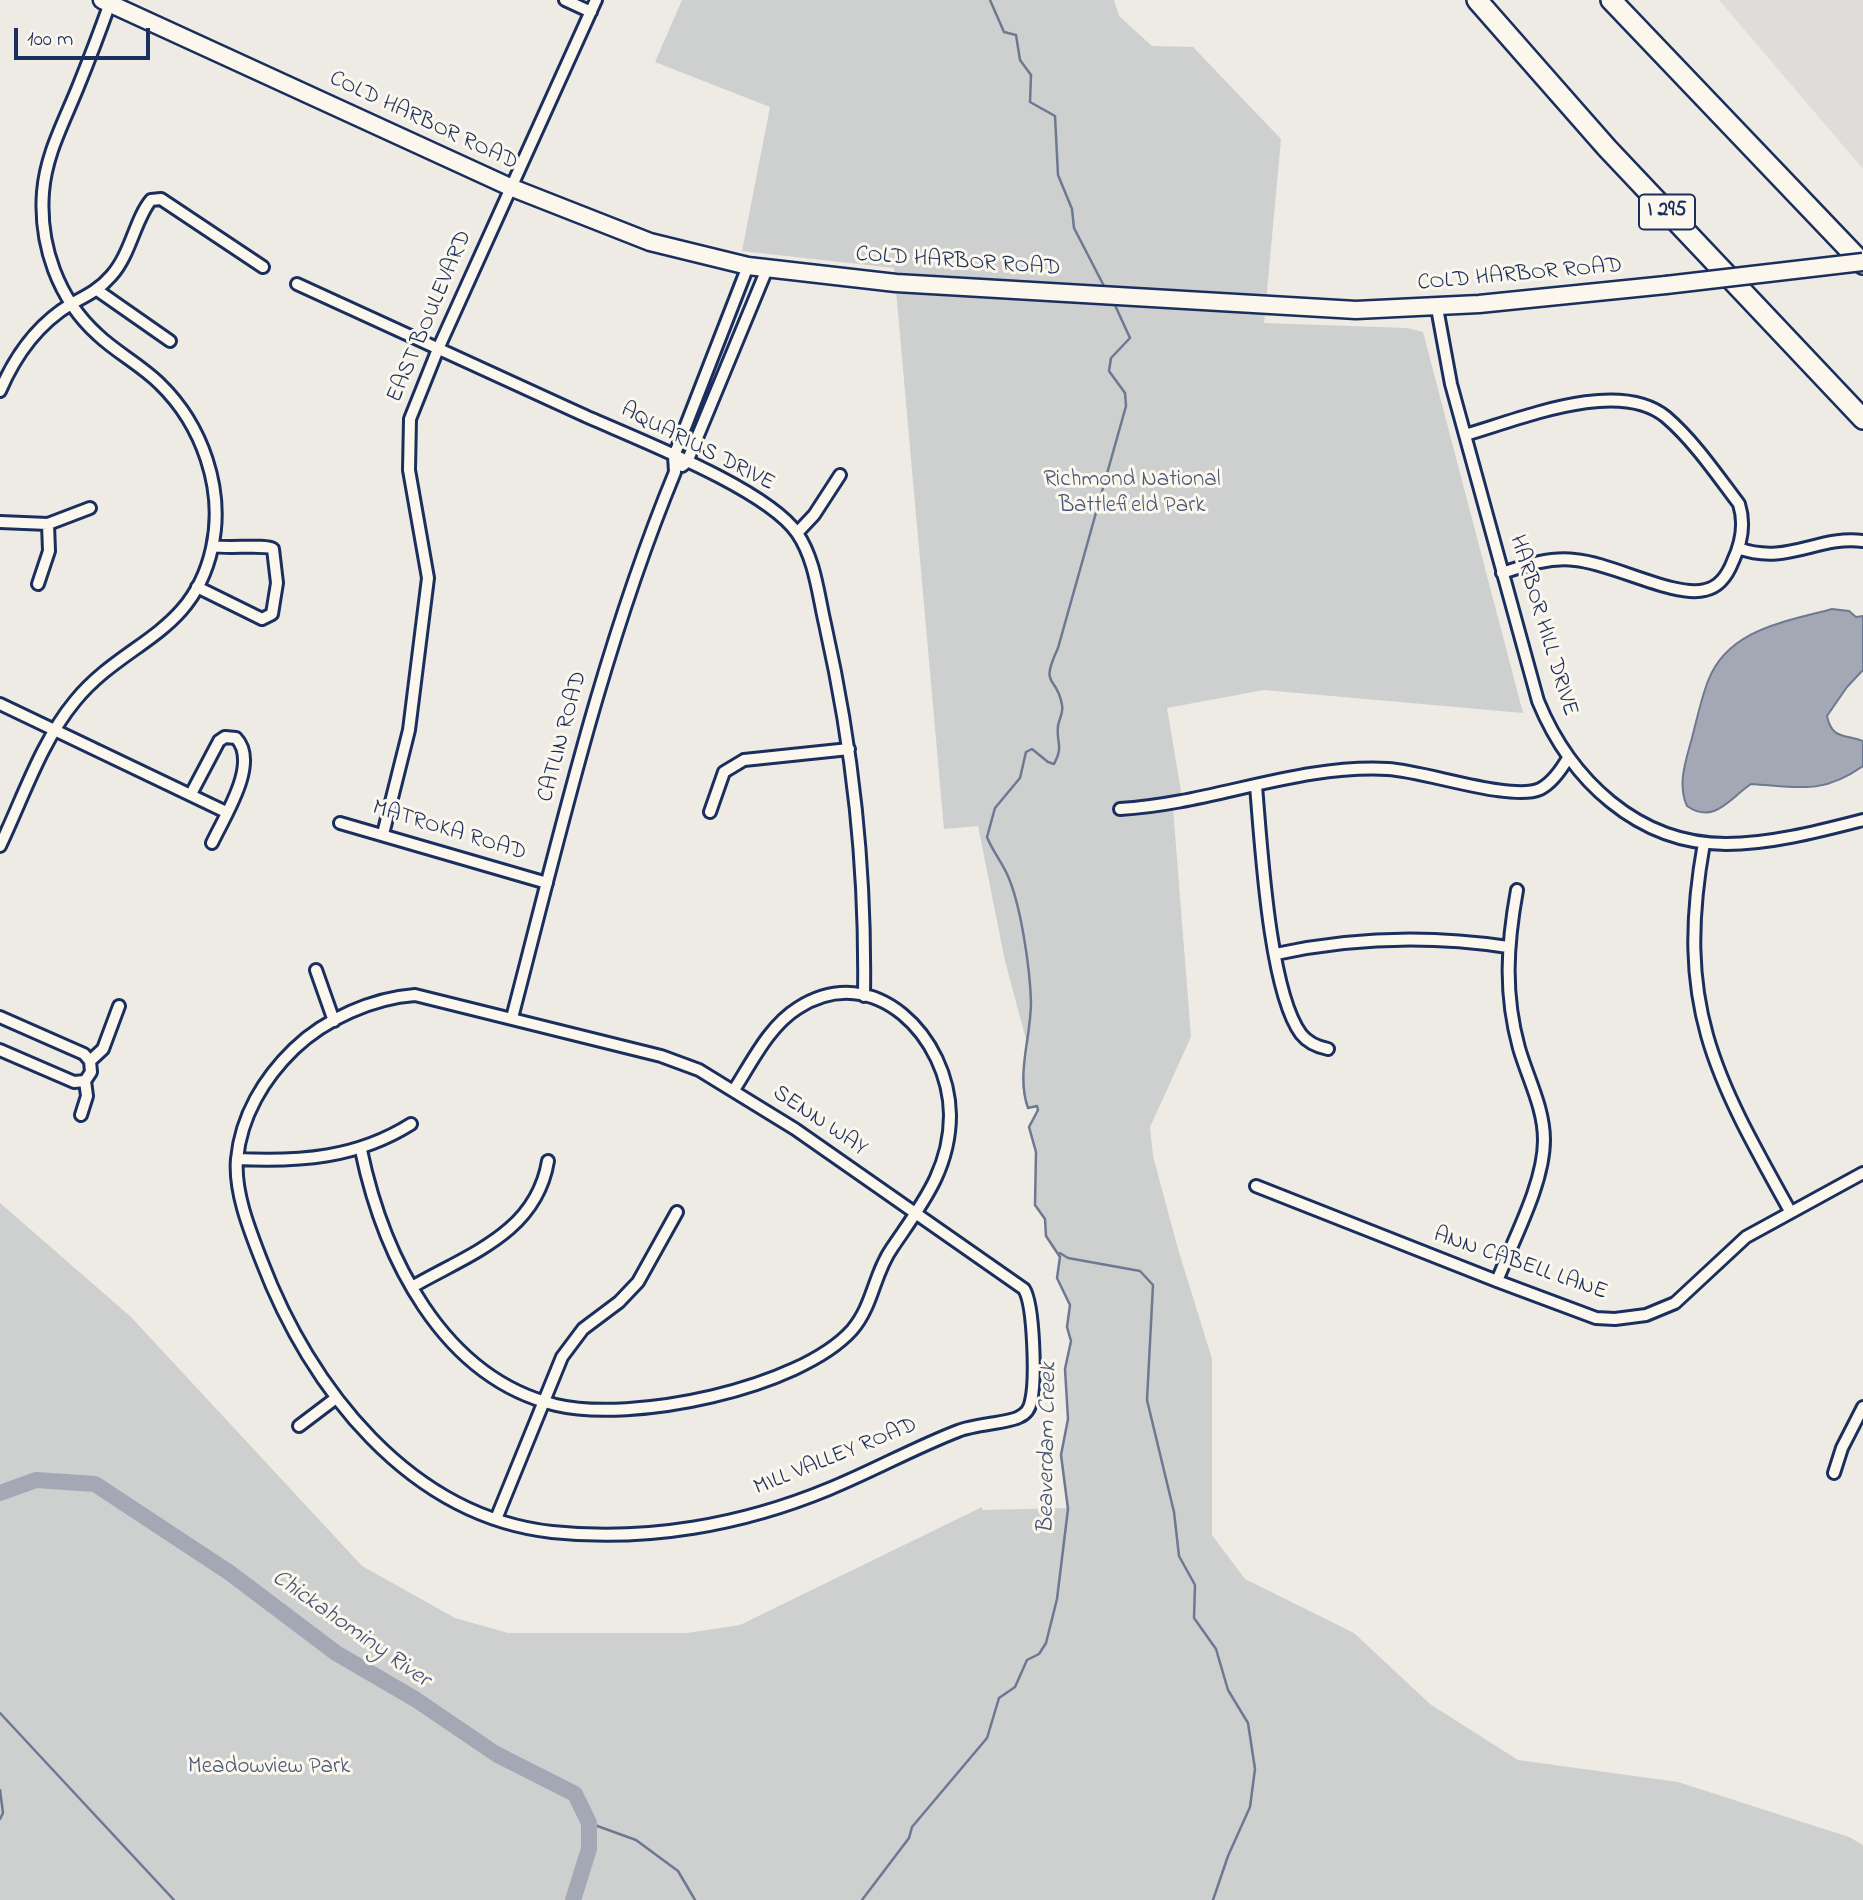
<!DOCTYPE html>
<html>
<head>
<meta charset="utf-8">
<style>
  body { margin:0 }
  #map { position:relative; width:1863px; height:1900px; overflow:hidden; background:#eeebe4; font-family:"Indie Flower",sans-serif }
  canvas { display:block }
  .scale { position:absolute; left:14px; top:28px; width:136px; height:32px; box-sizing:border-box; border:4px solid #1b2f5e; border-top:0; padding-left:9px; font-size:21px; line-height:24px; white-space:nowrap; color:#1b2f5e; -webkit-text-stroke:5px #fbf7ec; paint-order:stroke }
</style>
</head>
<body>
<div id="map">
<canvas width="1863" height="1900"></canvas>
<div class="scale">100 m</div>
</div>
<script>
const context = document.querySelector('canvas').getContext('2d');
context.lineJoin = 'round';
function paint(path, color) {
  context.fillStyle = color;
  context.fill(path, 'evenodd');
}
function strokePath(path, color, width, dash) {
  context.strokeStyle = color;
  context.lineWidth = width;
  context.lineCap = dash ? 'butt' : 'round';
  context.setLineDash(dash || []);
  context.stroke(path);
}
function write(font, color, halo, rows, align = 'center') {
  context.font = font + ' "Indie Flower",sans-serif';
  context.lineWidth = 6;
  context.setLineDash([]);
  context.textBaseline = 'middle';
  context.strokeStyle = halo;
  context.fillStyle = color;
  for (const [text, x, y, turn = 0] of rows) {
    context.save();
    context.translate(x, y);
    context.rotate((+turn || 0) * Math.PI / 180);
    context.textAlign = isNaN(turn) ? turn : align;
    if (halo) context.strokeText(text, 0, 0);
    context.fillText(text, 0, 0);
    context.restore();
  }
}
paint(new Path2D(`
  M1719 0H1863V169Z`), '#deddda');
paint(new Path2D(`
  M682 0H1114L1119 16 1152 46 1193 47 1281 139 1264 323 1407 328 1423 332 1523 713 1264 690 1167 708 1182 797 1173 808 1191 1037 1150 1127 1153 1156 1178 1249 1212 1359V1535L1245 1579 1354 1633 1430 1704 1518 1760 1678 1782 1849 1837 1863 1845V1900H0V1203L131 1317 362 1566 455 1618 508 1633H687L740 1625 982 1507V1510L1068 1508 1061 1455 1068 1419 1065 1369 1071 1342 1067 1327 1070 1305 1057 1278 1060 1257 1046 1236 1045 1219 1035 1205 1036 1152 1029 1127 1038 1110 1036 1106 1028 1108 1022 1087 1028 1047 1005 961 978 826 944 829 894 268 742 251 770 107 655 62Z`), '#cecfcf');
const water = new Path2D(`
  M1832 609 1849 611 1856 617 1863 616V670L1847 687 1827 716C1832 740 1845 734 1863 741V766C1822 795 1798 787 1751 784 1730 798 1714 825 1687 806 1677 784 1686 760 1692 738 1697 719 1701 699 1708 681 1728 629 1785 622 1832 609Z`);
paint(water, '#a3a8b4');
strokePath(water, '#6d7892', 2);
strokePath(new Path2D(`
  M990 0 1004 32 1016 35 1020 60 1031 75 1030 102 1055 116 1058 175 1072 209 1074 228 1105 288
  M1060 1253 1068 1258 1140 1271 1153 1285 1147 1400 1174 1512 1179 1556 1195 1585 1194 1618 1216 1649 1228 1690 1248 1723 1255 1769 1250 1807 1228 1856 1213 1900
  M0 1713 174 1900
  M0 1790 3 1813 0 1819
  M589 1823 636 1840 678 1871 695 1900
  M862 1900 909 1838 912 1827 987 1738 999 1698 1015 1687 1027 1660 1039 1654 1046 1643 1057 1599 1068 1509 1061 1455 1068 1419 1065 1369 1071 1341 1067 1327 1070 1305 1057 1278 1060 1257 1046 1236 1045 1219 1035 1205 1036 1152 1029 1127 1038 1110 1037 1106 1028 1108C1016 1074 1031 1038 1031 1002 1030 969 1021 904 1007 874 1001 861 992 850 987 837L995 808 1020 778 1026 752 1032 749 1048 762 1054 764C1064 745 1056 744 1058 726 1059 719 1064 712 1062 705 1057 674 1039 689 1058 648L1126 406 1125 393 1109 371 1111 358 1130 338 1114 303`), '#6d7892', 2.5);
strokePath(new Path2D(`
  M0 1493 36 1480 95 1484 230 1573 336 1653 415 1699 496 1754 575 1794 589 1823V1849L573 1900`), '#a3a8b4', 16);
const minor = new Path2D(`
  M565 0 591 12
  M297 284C391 328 486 371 581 414 634 438 766 488 797 533 815 559 818 594 825 624 853 749 866 867 864 996
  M97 290 170 341
  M1437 308 1451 384 1538 701C1570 779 1637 844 1726 844 1771 844 1820 831 1863 820
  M0 391C15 356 38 324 71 304 86 296 99 290 111 276 131 254 135 219 151 200L161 199 263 267
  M1465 435C1518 420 1618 377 1666 417 1694 441 1717 475 1739 504 1745 523 1742 542 1733 561 1728 574 1720 587 1705 590 1674 598 1612 563 1575 560 1550 557 1526 565 1502 573
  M682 466 687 462 767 269
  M0 522 48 524 90 508
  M797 533 814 515 840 475
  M1738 548C1787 566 1818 535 1863 541
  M38 584 49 551 48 524
  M197 587 262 619 272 614 277 583 273 549C265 544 229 549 213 546
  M0 704 226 812
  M1256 786C1261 843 1269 991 1301 1034 1308 1043 1318 1047 1328 1049
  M191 794 219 741 225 737 236 738C260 763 224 817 212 843
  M1120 809C1211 804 1297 764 1388 769 1425 771 1512 802 1540 789 1552 783 1561 770 1568 758
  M710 812 724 772 744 760 849 749
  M340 823 547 883
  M383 834 409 730 428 578 409 470 410 419 438 349 596 0
  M1704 843C1675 1005 1713 1073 1790 1211
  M0 846C23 798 41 742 75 701 124 641 193 635 212 548 225 489 202 425 160 384 141 365 117 353 98 335 58 299 39 245 43 192 46 154 64 122 78 87 89 60 100 31 110 3
  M1276 954C1354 937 1429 935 1508 947
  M316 970 334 1021
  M415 995 661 1056 699 1070 795 1129 1024 1289C1034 1305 1036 1381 1031 1401 1030 1408 1026 1414 1019 1417 1009 1423 975 1424 958 1431 914 1448 873 1471 829 1489 742 1525 646 1542 552 1532 409 1516 310 1388 262 1262 250 1231 234 1192 237 1159 241 1116 264 1078 294 1049 325 1019 373 998 415 995Z
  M0 1017 84 1054 90 1061 91 1072 85 1081 74 1082 0 1050
  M512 1018C560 834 602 649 675 472L674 456 748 266
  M90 1061 103 1049 119 1006
  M81 1115 87 1096 85 1081
  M361 1150C383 1255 441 1377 556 1405 631 1423 799 1389 852 1330 873 1306 874 1273 892 1248 921 1205 950 1170 950 1115 949 1038 875 959 798 1008 769 1026 752 1062 734 1090
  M237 1159C300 1162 357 1158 411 1124
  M1256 1186 1497 1281 1596 1318 1615 1319 1646 1315 1675 1303 1746 1237 1863 1173
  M1497 1281C1513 1240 1544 1184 1544 1140 1544 1108 1528 1079 1519 1048 1504 994 1507 945 1517 890
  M412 1287C469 1254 536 1233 548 1161
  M299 1426 336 1398
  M1834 1473 1842 1448 1863 1407
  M496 1519 562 1357 583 1329 619 1302 638 1282 677 1212`);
const secondary = new Path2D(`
  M102 0 510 187 650 242 748 266 896 283 1356 310 1479 304 1666 285`);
const motorway = new Path2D(`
  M1477 0 1607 148 1863 419
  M1611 0 1863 264`);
strokePath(minor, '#1b2f5e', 16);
strokePath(secondary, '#1b2f5e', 21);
strokePath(motorway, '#1b2f5e', 24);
strokePath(minor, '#fbf7ec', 10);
strokePath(secondary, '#fbf7ec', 16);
strokePath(motorway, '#fbf7ec', 19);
const secondaryBridge = new Path2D(`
  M1666 285 1863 262`);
strokePath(secondaryBridge, '#1b2f5e', 21, []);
strokePath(secondaryBridge, '#fbf7ec', 16);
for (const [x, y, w] of [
  [1667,212,56]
]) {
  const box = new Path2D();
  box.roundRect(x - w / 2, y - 17.5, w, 35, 5);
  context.fillStyle = '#fbf7ec';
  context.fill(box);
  strokePath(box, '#1b2f5e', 2);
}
write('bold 21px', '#1b2f5e', null, [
  ["I 295",1667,212]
]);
write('23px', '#1b2f5e', '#fbf7ec', [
  ["COLD HARBOR ROAD",423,122,25],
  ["COLD HARBOR ROAD",958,263,4],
  ["COLD HARBOR ROAD",1520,276,-5],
  ["EAST BOULEVARD",431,317,-67],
  ["AQUARIUS DRIVE",697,448,27],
  ["HARBOR HILL DRIVE",1542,626,73],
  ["CATLIN ROAD",564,737,-75],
  ["MATROKA ROAD",449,832,17],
  ["SENN WAY",819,1122,34],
  ["ANN CABELL LANE",1520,1265,19],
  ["MILL VALLEY ROAD",836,1458,-22]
]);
write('23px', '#48577a', '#fbf7ec', [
  ["Richmond National",1132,481],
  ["Battlefield Park",1132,507],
  ["Meadowview Park",269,1768]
]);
write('italic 24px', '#445378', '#fbf7ec', [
  ["Beaverdam Creek",1049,1448,-89],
  ["Chickahominy River",350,1630,35]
]);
</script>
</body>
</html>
